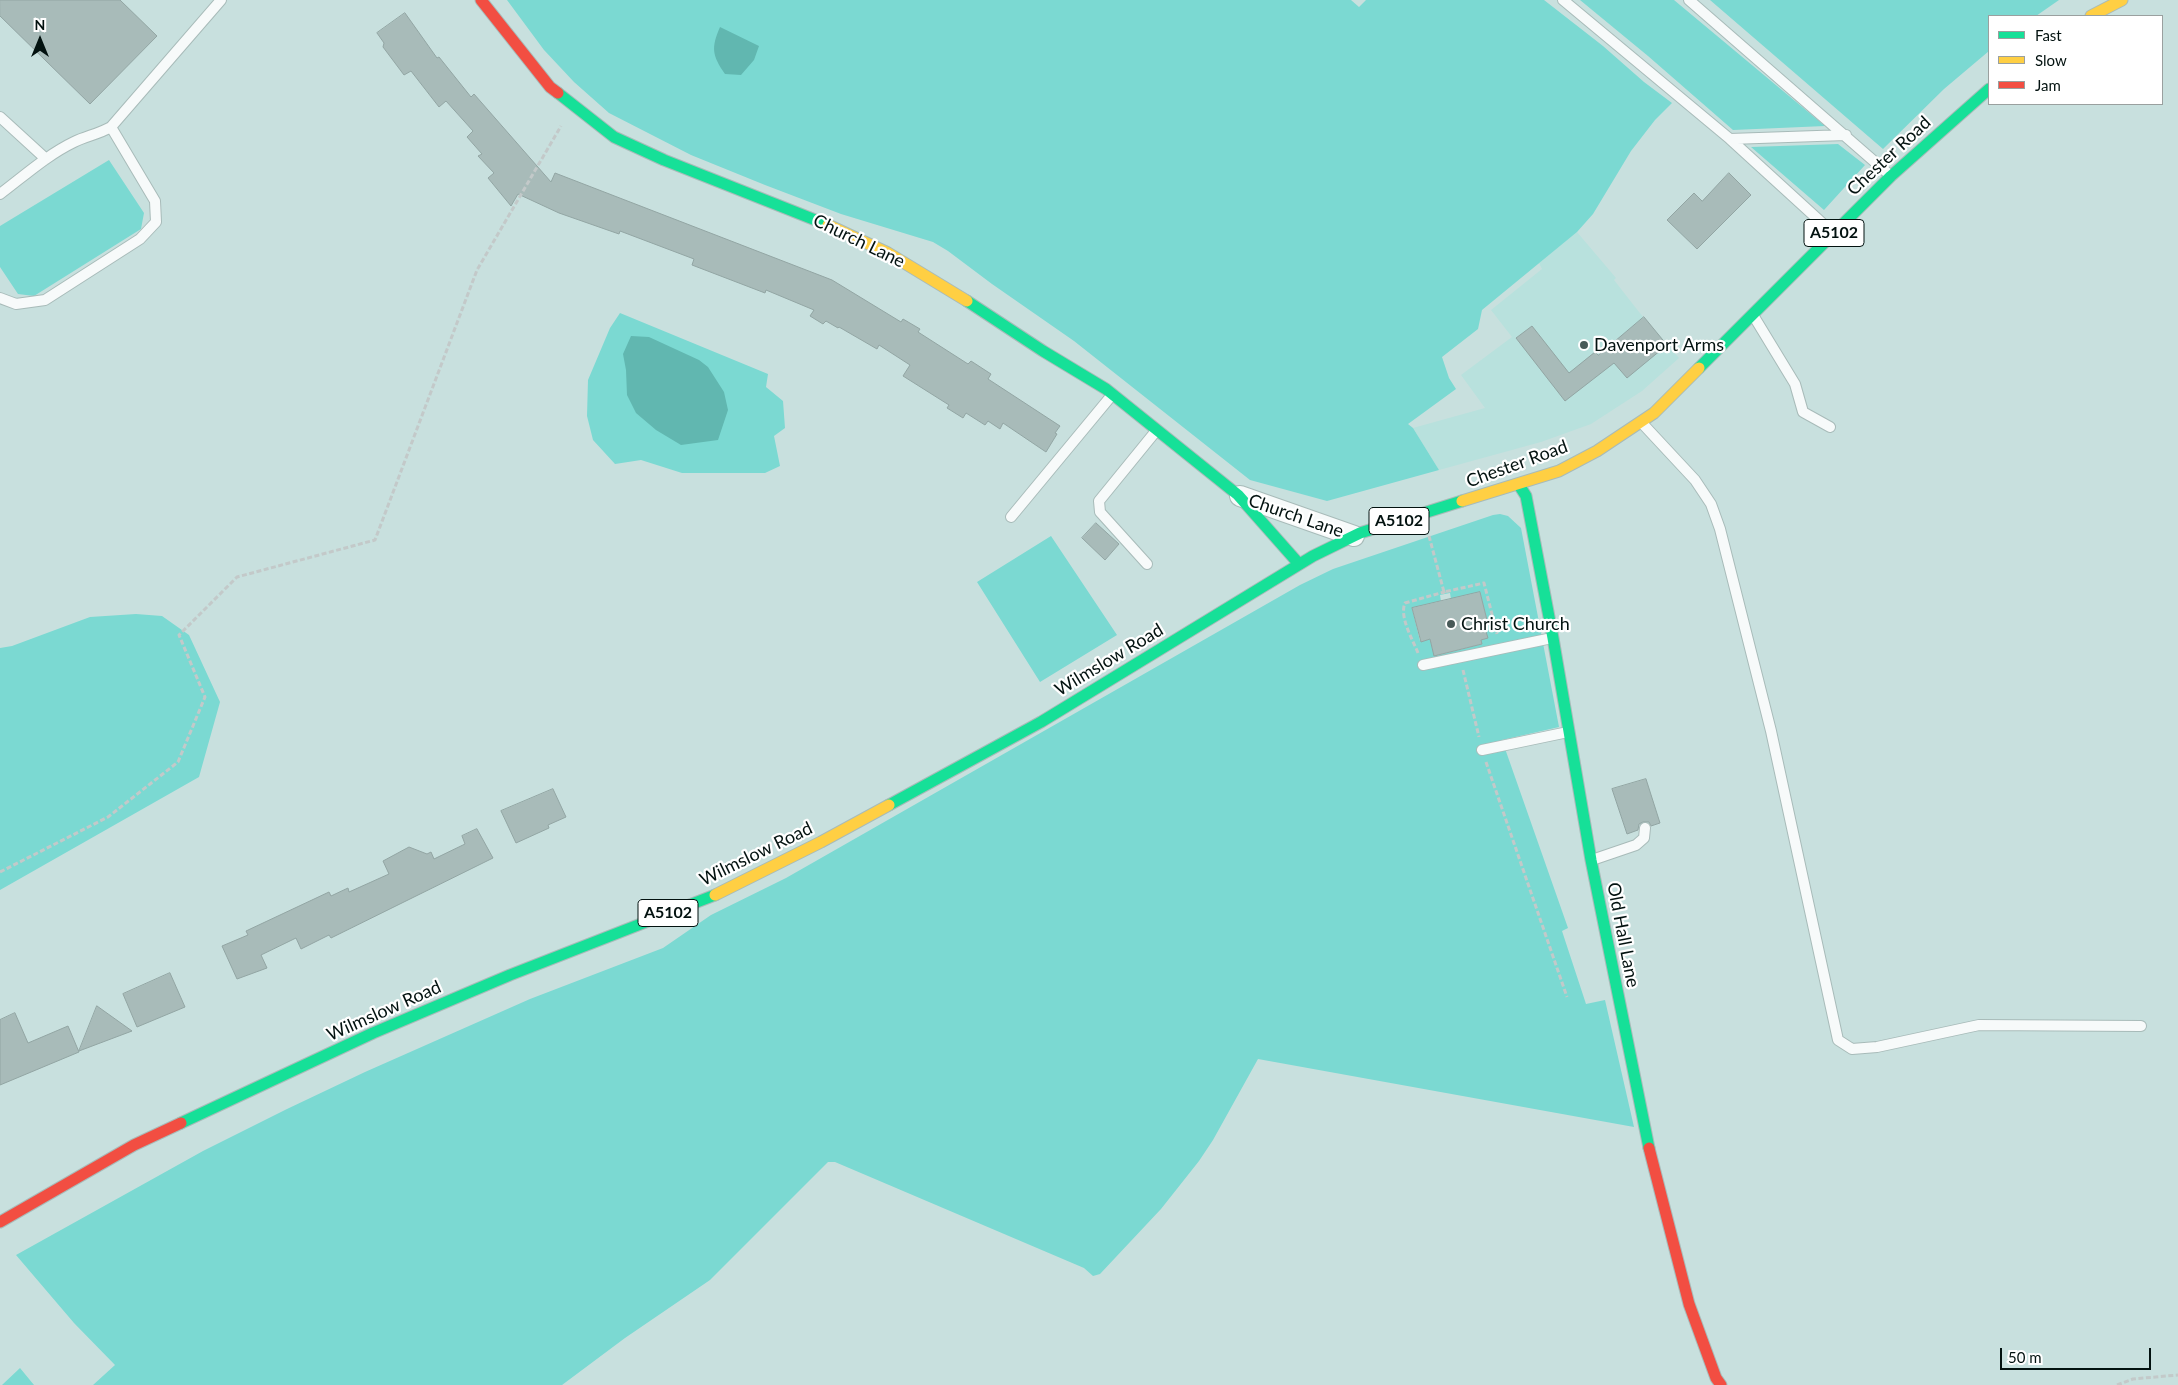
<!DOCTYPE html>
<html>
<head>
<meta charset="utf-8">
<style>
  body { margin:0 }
  #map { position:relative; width:2178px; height:1385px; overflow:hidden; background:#c8e0de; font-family:Lato,sans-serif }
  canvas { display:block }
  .legend { position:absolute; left:1988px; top:15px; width:175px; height:90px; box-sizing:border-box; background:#fff; border:1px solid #9aa09f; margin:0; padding:6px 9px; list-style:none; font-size:15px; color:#031210 }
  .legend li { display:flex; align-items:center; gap:10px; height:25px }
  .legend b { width:25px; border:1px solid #9aa09f }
  .north { position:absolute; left:15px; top:15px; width:50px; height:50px; -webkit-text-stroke:4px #fff; paint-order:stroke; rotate:0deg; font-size:14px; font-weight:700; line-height:20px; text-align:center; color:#031210 }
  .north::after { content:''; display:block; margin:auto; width:18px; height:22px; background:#031210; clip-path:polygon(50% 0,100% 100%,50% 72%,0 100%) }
  .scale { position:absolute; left:2000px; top:1348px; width:151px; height:22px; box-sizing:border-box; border:2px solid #031210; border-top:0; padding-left:6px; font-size:15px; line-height:18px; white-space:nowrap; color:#031210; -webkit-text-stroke:4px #fff; paint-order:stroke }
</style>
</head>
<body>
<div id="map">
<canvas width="2178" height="1385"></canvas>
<ul class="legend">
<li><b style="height:6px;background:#16e098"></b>Fast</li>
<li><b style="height:6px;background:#ffcf43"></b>Slow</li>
<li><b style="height:6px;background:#f24e42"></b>Jam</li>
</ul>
<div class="north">N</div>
<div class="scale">50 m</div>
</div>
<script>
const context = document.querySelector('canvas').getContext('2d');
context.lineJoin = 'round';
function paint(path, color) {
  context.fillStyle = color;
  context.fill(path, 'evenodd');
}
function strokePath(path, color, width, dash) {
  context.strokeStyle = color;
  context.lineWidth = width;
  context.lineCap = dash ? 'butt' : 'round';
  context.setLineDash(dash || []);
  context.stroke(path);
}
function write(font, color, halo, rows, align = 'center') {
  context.font = font + ' Lato,sans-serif';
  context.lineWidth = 4.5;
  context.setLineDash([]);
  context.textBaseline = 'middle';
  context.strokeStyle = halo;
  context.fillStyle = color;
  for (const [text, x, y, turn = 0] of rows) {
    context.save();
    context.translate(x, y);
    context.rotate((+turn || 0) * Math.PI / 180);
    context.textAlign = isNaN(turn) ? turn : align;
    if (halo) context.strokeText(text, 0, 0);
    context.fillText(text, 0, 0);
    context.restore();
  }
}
paint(new Path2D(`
  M1577 232 1616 278 1614 280 1639 312 1679 358 1642 391 1591 424 1541 442 1439 470 1413 428 1485 408 1461 375 1512 337 1491 310 1542 269 1539 263Z`), '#b8e1dd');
paint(new Path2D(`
  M507 0H1351L1359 7 1366 0H1544L1603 46 1644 82 1672 103 1655 120 1631 151 1593 214 1577 232 1482 310 1478 329 1442 357 1449 378 1456 389 1408 424 1413 428 1439 470 1327 501 1250 480 1074 341 992 284 948 251 933 242 841 214 765 185 691 155 609 113 574 82 544 50Z
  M1580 0H1674L1825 126 1733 130 1648 56Z
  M1710 0H2059L2036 16H1989V51L1944 89 1883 149Z
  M1838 144 1865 165 1824 210 1751 147Z
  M109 160 144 213 141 229 34 296 18 294 0 267V226Z
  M620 313 768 374 766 387 783 401 785 428 774 436 780 466 765 473H682L641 460 615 464 593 440 587 416 588 380 610 328Z
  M1500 514 1508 516 1521 528 1559 727 1502 740 1568 928 1562 931 1586 1004 1605 1000 1634 1127 1258 1059 1213 1140 1199 1161 1161 1209 1100 1274 1093 1276 1084 1268 835 1162H828L710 1280 625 1338 562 1385H93L115 1365 74 1323 16 1255 203 1151 287 1109 365 1072 530 999 663 948 711 915 786 878 1300 585 1333 569 1493 515ZM1480 592 1488 624 1484 625 1487 638 1481 640 1482 644 1435 656 1430 639 1420 641 1412 608 1441 601 1440 595 1450 593 1451 599Z
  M1051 536 1117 635 1040 682 977 582Z
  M136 614 162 616 189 635 220 702 199 777 0 890V648L12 646 90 617Z
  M20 1368 34 1385H2Z`), '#7bd9d2');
paint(new Path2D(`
  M720 27 759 46 754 60 741 75 725 74C712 55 711 48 720 27Z
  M631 336 649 337 699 360 708 367 724 392 728 410 718 440 681 445 656 430 636 413 627 395 626 370 623 354Z`), '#61b7b0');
const building = new Path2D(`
  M0 0H120L157 36 90 104 0 16Z
  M405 13 437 58 439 57 471 97 474 94 551 182 555 173 832 280 901 322 903 319 920 329 918 332 968 364 971 361 991 374 988 379 1060 426 1055 433 1057 434 1046 452 1003 423 1000 429 988 421 985 425 966 413 963 418 947 408 949 405 903 376 910 365 879 345 877 349 839 327 838 328 826 321 823 324 810 316 814 310 766 290 765 293 692 265 694 259 620 231 619 234 559 213 518 194 511 206 488 178 494 173 478 156 482 154 467 137 473 131 446 101 439 107 411 71 404 75 383 47 384 43 377 33Z
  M1729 173 1751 195 1697 249 1667 220 1694 193 1702 201Z
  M1644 317 1667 345 1627 378 1614 363 1565 401 1516 338 1532 326 1569 373 1595 352 1598 355Z
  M1096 523 1119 544 1105 560 1082 538Z
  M1480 592 1488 624 1484 625 1488 638 1481 640 1482 644 1434 656 1430 639 1421 642 1412 608Z
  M1646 779 1660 823 1651 826 1649 822H1643L1639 824 1638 830 1627 834 1612 789Z
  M553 789 566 817 548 825 549 828 516 843 501 811Z
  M477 829 493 858 331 938 329 935 301 949 296 938 261 955 267 968 237 979 222 946 248 935 246 931 329 892 331 896 348 888 349 892 389 874 383 861 409 847 427 854 431 852 434 859 465 844 462 836Z
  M170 973 185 1007 137 1027 123 994Z
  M97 1006 132 1031 79 1051Z
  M15 1013 28 1043 68 1026 79 1052 0 1085V1020Z`);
paint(building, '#a8bbb9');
strokePath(building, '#92a5a3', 1);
const lane = new Path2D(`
  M1563 0 1730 139 1846 135
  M1689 0 1891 176
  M0 117 46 159
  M1730 139 1833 233
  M0 194C24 176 47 155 74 142 86 136 99 134 111 127L221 0
  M0 298 16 304 45 300 140 239 156 222 155 201 111 127
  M1753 315 1795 384 1803 412 1830 427
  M1641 422 1695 480 1711 504 1720 529 1771 731 1838 1040 1852 1049 1877 1047 1979 1025 2141 1026
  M1011 517 1112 395
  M1147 564 1100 512 1099 501 1156 431
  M1423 665 1552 638
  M1482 750 1568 732
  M1592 860 1636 845 1644 838 1645 828`);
const street = new Path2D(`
  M1240 496 1354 536`);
const fast = new Path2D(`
  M558 93 614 137 664 160 828 225
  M967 301 1043 351 1106 389 1238 495 1299 564
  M1699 368 1891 176 1989 89
  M1519 485 1526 496 1553 638 1591 860 1649 1148
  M889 805 1041 722 1313 556 1360 533 1462 501
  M181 1123 373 1033 510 975 715 895`);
const slow = new Path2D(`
  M2091 16 2122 0
  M828 225 888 253 967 301
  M1462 501 1559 471 1597 451 1654 413 1699 368
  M715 895 821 842 889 805`);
const jam = new Path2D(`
  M481 0 550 87 558 93
  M1649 1148 1689 1304 1716 1378 1721 1385
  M0 1222 134 1145 181 1123`);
strokePath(lane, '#a8bbb9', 12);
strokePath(street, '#a8bbb9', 22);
strokePath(fast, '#a8bbb9', 13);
strokePath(slow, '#a8bbb9', 13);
strokePath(jam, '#a8bbb9', 13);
strokePath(new Path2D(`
  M1429 536 1444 592 1484 583 1497 634
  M1418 653C1413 640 1399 617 1405 603L1444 592 1445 594
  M1463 670 1479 737
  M1486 762 1567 997
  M0 872 108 817 178 762 205 697 179 635 237 577 375 540 477 270 561 126
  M2117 1385 2133 1379 2178 1375`), '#c3c9c9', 3, [5, 2.5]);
strokePath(lane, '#f7fafa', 10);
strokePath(street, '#f7fafa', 20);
strokePath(fast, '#16e098', 11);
strokePath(slow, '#ffcf43', 11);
strokePath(jam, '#f24e42', 11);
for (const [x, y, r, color] of [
  [1584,345,5,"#485a58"],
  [1451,624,5,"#485a58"]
]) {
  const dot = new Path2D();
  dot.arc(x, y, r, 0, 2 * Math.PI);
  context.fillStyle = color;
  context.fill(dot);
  strokePath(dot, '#fff', 2);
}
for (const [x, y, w] of [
  [1834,233,60],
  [1399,521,60],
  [668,913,60]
]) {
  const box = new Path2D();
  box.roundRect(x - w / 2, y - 13.5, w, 27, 4);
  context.fillStyle = '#fff';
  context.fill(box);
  strokePath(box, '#031210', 1);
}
write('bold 16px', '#031210', null, [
  ["A5102",1834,233],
  ["A5102",1399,521],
  ["A5102",668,913]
]);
write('18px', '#031210', '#fff', [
  ["Chester Road",1889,156,-43],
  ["Church Lane",859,241,26],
  ["Chester Road",1517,464,-20],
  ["Church Lane",1296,516,19],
  ["Wilmslow Road",1109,660,-31],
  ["Wilmslow Road",756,854,-26],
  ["Old Hall Lane",1623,935,79],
  ["Wilmslow Road",384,1011,-24]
]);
write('18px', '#031210', '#fff', [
  ["Davenport Arms",1594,345],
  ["Christ Church",1461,624]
], 'left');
</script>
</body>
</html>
